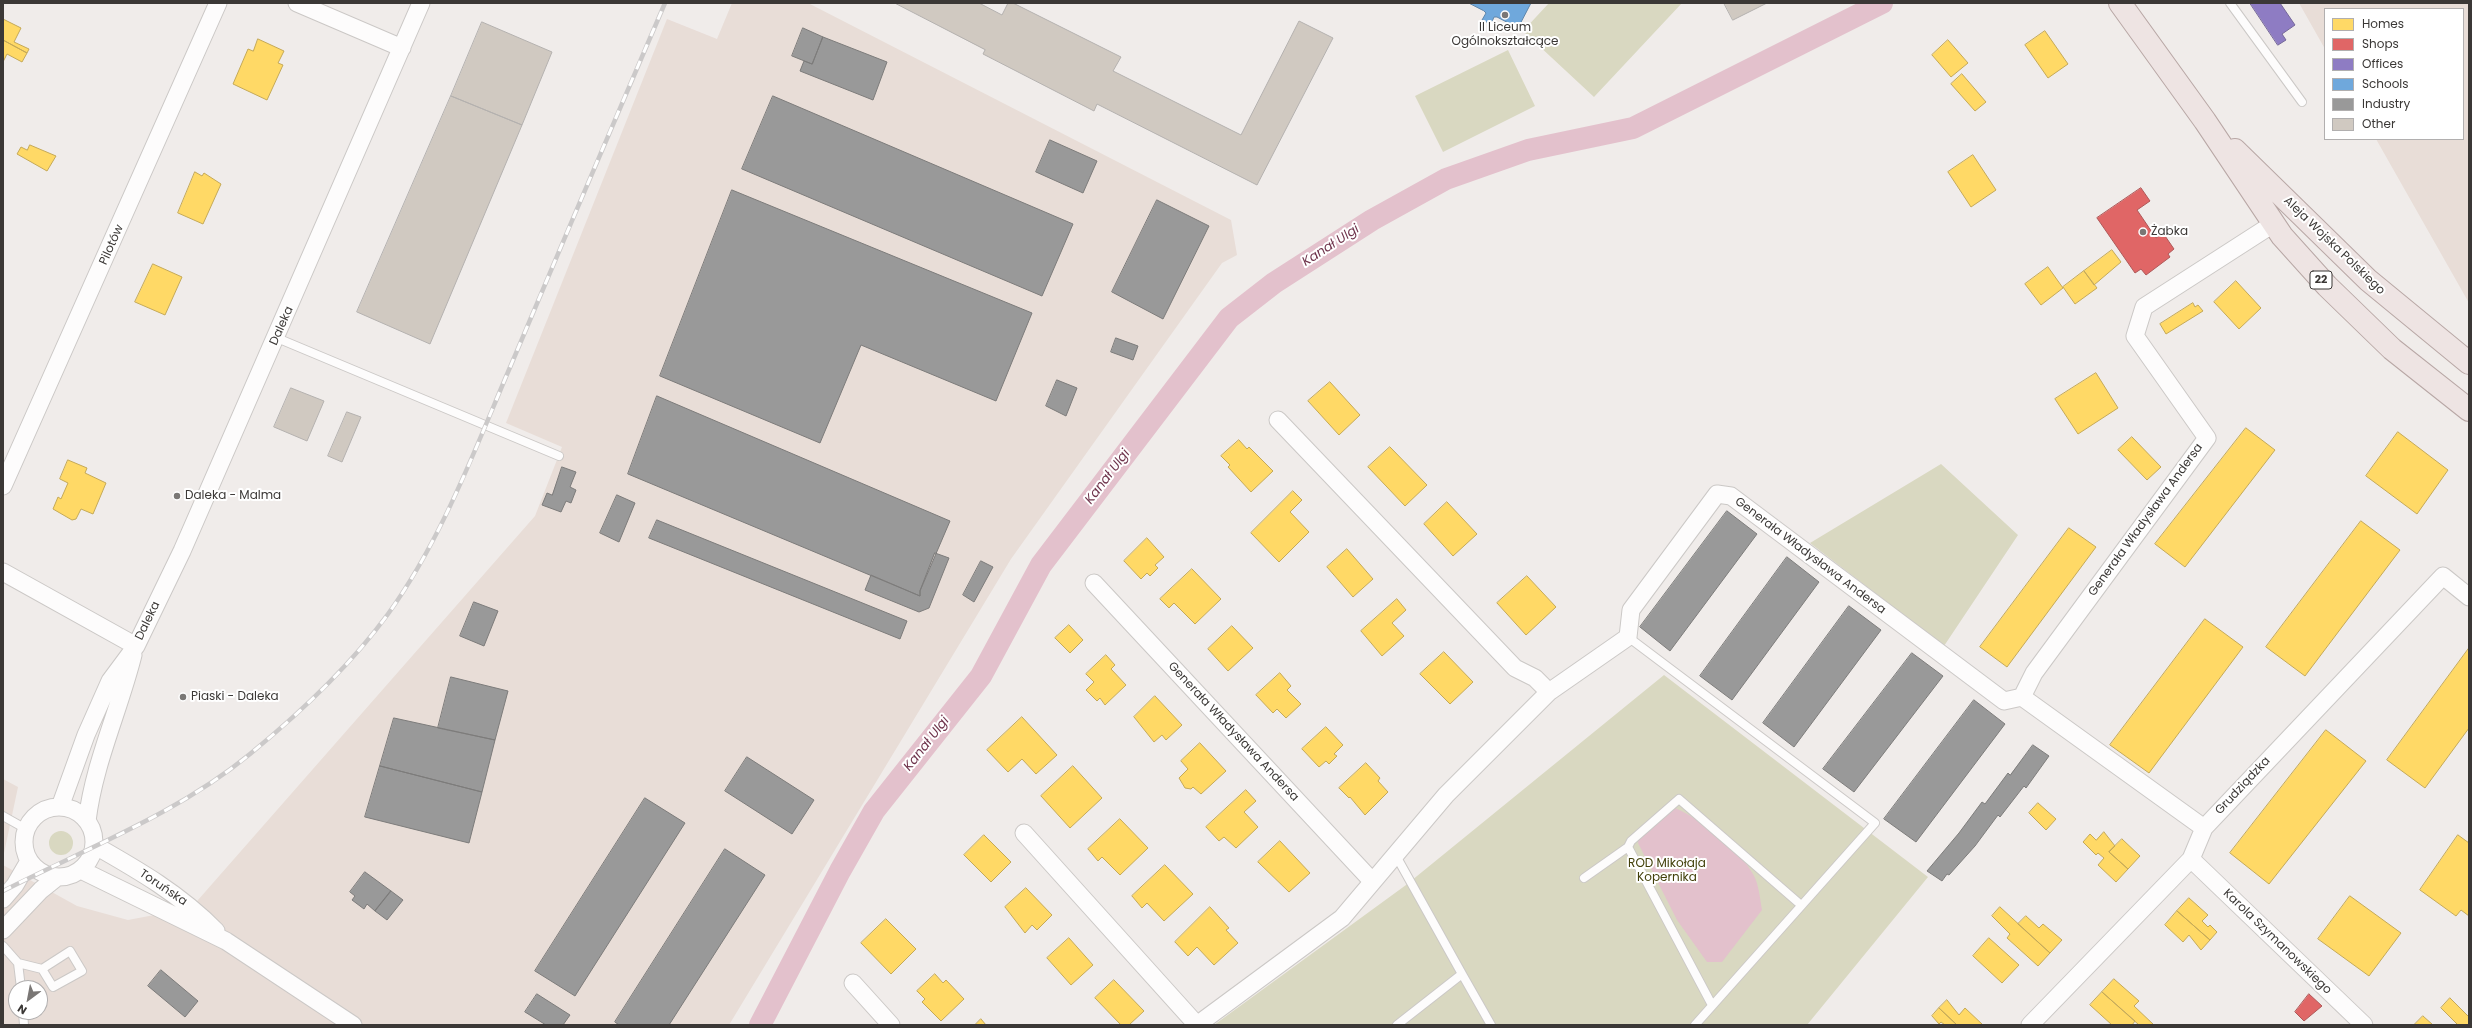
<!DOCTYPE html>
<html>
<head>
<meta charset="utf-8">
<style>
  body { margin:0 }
  #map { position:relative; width:2472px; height:1028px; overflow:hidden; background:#f0ecea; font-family:Poppins,sans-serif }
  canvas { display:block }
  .frame { position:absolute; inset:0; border:4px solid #3b3836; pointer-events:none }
  .legend { position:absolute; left:2324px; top:8px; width:140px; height:132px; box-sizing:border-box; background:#fff; border:1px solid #b1afaf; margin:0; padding:5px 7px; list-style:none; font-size:12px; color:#3b3836 }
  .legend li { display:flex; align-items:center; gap:8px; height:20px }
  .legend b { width:20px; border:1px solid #b1afaf }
  .north { position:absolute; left:8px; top:980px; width:40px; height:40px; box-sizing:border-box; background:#fff; border:1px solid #b1afaf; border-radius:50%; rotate:212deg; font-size:11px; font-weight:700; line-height:16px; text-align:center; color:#3b3836 }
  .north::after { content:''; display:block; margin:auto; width:14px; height:18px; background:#7a7775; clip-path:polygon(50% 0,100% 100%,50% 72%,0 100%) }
</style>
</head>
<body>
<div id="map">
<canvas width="2472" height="1028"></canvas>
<div class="frame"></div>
<ul class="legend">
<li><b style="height:11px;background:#ffd966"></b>Homes</li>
<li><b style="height:11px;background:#e06666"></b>Shops</li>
<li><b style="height:11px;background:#8e7cc3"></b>Offices</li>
<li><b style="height:11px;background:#6fa8dc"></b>Schools</li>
<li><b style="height:11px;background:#999"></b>Industry</li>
<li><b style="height:11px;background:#d0c9c1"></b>Other</li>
</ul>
<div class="north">N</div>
</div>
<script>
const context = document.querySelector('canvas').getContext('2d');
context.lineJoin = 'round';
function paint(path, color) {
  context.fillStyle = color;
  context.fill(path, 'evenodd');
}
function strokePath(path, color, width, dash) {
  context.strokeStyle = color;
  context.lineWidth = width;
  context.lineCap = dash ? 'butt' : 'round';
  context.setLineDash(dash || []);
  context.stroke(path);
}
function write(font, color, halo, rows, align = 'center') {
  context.font = font + ' Poppins,sans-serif';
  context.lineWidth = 4;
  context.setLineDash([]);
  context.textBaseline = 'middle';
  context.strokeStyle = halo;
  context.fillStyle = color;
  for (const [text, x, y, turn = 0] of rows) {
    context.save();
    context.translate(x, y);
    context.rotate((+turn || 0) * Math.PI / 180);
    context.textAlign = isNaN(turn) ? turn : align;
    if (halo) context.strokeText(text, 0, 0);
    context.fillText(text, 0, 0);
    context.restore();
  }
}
paint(new Path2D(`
  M732 3H808L1231 220 1237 255 1222 263 1011 559 729 1025H3V865L77 906 128 920 191 908 535 516 562 447 506 423 667 19 717 39ZM16 988H40V1012H16Z
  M2299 3H2469V303L2376 139H2463V9H2325V49Z
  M3 779 18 787 3 858Z`), '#e8ddd7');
paint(new Path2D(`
  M1549 3H1682L1594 97 1523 31Z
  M1508 50 1535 106 1443 152 1415 96Z
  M1941 464 2018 535 1944 646 1810 543Z
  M1664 675 1928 877 1807 1025H1214L1406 885Z
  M49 843a12 12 0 1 1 24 0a12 12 0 1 1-24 0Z`), '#d9d8c1');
paint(new Path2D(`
  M1670 806C1696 815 1740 850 1753 874 1759 884 1760 899 1762 910L1722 962H1707L1677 920 1638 843 1640 833Z`), '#e3c1cc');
const homes = new Path2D(`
  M3 19 21 28 14 42 29 49 27 53 3 40Z
  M2045 31 2068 64 2048 78 2025 45Z
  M258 39 284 51 278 63 283 65 267 100 233 84 248 49 253 51Z
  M3 40 27 53 22 62 7 54 3 62Z
  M1948 40 1968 63 1951 77 1932 55Z
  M1962 74 1986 102 1975 111 1951 84Z
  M30 145 56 156 47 171 17 154 21 147 27 150Z
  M1973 155 1996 190 1971 207 1948 172Z
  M195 172 202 176 204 173 221 184 203 224 178 213Z
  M2112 250 2121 262 2094 285 2084 271Z
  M153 264 182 277 165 315 135 302Z
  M2048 267 2063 288 2041 305 2025 284Z
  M2084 271 2097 288 2075 304 2063 287Z
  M2236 281 2261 308 2239 329 2214 302Z
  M2193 303 2195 307 2198 305 2203 311 2166 334 2160 324Z
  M2096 373 2118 408 2078 434 2055 399Z
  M1330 382 1360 415 1339 435 1308 401Z
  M2246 428 2275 450 2185 567 2155 544Z
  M2398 432 2448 470 2417 514 2366 476Z
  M2132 437 2161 467 2147 480 2118 450Z
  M1239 440 1247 449 1249 447 1273 471 1251 492 1228 467 1230 465 1221 456Z
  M1390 447 1427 485 1405 506 1368 467Z
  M68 460 87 468 85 473 106 483 93 514 81 509 76 519 72 520 53 509 58 497 61 499 68 483 60 479Z
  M1293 491 1302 500 1290 512 1309 532 1279 562 1251 533Z
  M1447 502 1477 534 1453 556 1424 524Z
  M2361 521 2400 550 2305 676 2266 647Z
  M2069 528 2096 547 2007 667 1980 647Z
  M1147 538 1164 557 1155 565 1158 568 1150 576 1147 573 1141 579 1124 561Z
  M1347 549 1373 579 1353 597 1327 567Z
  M1192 569 1221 599 1195 624 1174 603 1169 608 1160 599Z
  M1527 576 1556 607 1526 635 1497 603Z
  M1397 599 1406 610 1392 623 1404 636 1382 656 1361 631Z
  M2205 619 2243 647 2149 773 2110 745Z
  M1069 625 1083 640 1070 653 1055 638Z
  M1232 626 1253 648 1228 671 1208 649Z
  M2469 648V728L2425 788 2387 760Z
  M1444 652 1473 682 1450 704 1420 674Z
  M1106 655 1115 665 1111 669 1126 685 1105 705 1100 698 1097 701 1086 690 1094 682 1086 674Z
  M1280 673 1291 686 1287 690 1301 704 1286 718 1277 709 1273 713 1256 695Z
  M1155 696 1182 725 1166 740 1162 735 1154 742 1134 717Z
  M1022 717 1057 755 1036 774 1022 759 1008 772 987 750Z
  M1326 727 1343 745 1334 754 1337 756 1329 764 1326 761 1319 767 1302 749Z
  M2326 730 2366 761 2269 884 2230 853Z
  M1200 743 1226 771 1201 794 1193 787 1191 789 1185 788 1179 778 1188 769 1181 761Z
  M1366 763 1380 778 1378 781 1388 792 1365 815 1350 797 1349 798 1339 788Z
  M1073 766 1102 798 1070 828 1041 796Z
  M1246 790 1256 801 1244 812 1258 827 1236 848 1224 837 1219 841 1206 827Z
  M2038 803 2056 819 2046 830 2029 813Z
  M1120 819 1148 848 1120 875 1102 857 1098 861 1088 849Z
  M2104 832 2115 846 2109 852 2128 869 2116 882 2098 865 2104 858 2098 853 2096 855 2083 842 2090 834 2096 840Z
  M984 835 1011 862 991 882 964 855Z
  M2458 835 2469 843V916L2461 910 2456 916 2420 890Z
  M2122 839 2140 856 2128 869 2109 852Z
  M1280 841 1310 873 1289 892 1258 862Z
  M1165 865 1193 894 1164 921 1147 903 1142 908 1132 896Z
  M1026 888 1052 915 1037 930 1032 925 1025 933 1005 907Z
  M2350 896 2401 933 2369 976 2318 939Z
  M2189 898 2208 915 2202 921 2208 927 2210 925 2217 932 2210 940 2177 911Z
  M1210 907 1229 928 1226 930 1238 943 1214 965 1197 947 1188 956 1175 942Z
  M2000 907 2050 953 2038 966 2007 938 2010 934 1992 916Z
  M2177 911 2210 940 2201 950 2189 935 2183 942 2165 925Z
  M2026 916 2039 928 2043 924 2062 940 2050 953 2018 924Z
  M886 919 916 949 891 974 861 943Z
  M1069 938 1093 965 1071 985 1047 958Z
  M1989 938 2019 965 2002 983 1973 956Z
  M935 974 943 983 946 980 964 999 941 1021 922 1002 925 999 917 991Z
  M2114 979 2139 1001 2134 1006 2154 1025H2139L2102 992Z
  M1114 980 1144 1011 1129 1025H1121L1095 998Z
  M2102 992 2135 1021 2132 1025H2112L2090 1005Z
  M2450 998 2469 1017V1025H2458L2441 1008Z
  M1947 1000 1959 1015 1965 1008 1983 1025H1957L1939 1008Z
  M1939 1008 1957 1025H1945L1941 1022 1939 1024 1932 1016Z
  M2423 1016 2433 1025H2414Z
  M981 1019 986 1025H975Z`);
paint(homes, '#ffd966');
strokePath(homes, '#c4a958', 1);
const shops = new Path2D(`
  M2141 188 2150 201 2137 210 2156 238 2163 233 2174 249 2168 254 2170 257 2146 275 2141 269 2135 273 2097 218Z
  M2309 994 2322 1006 2304 1021 2295 1012Z`);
paint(shops, '#e06666');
strokePath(shops, '#ae5858', 1);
const offices = new Path2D(`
  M2250 3H2280L2295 25 2282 34 2286 40 2278 45Z`);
paint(offices, '#8e7cc3');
strokePath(offices, '#756899', 1);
const schools = new Path2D(`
  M1469 3H1531L1518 28 1497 17H1494L1491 24 1482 20 1486 13 1484 11Z`);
paint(schools, '#6fa8dc');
strokePath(schools, '#5f86aa', 1);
const industry = new Path2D(`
  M803 28 823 37 812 64 792 56Z
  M823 37 887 62 873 100 800 71 804 61 812 64Z
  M773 96 1073 224 1042 296 742 169Z
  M1050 140 1097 161 1083 193 1036 172Z
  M732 190 1032 313 996 401 861 345 820 443 660 376Z
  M1157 200 1209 226 1163 319 1112 292Z
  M1116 338 1138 346 1133 360 1111 352Z
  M1057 380 1077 388 1066 416 1046 406Z
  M657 396 950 521 920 591V596L628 474Z
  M562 467 576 472 570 487 576 490 571 503 566 501 561 512 542 505 547 493 552 495Z
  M617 495 635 503 619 542 600 533Z
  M1727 511 1757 534 1670 651 1640 627Z
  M657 520 907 621 900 639 649 538Z
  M935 553 949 558 929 608 919 612 865 590 871 575 920 596V591Z
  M1787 557 1819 582 1732 700 1700 676Z
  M981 561 993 567 974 602 963 595Z
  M474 602 498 611 484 646 460 636Z
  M1849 606 1881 630 1794 747 1763 723Z
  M1912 653 1943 676 1854 792 1823 769Z
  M451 677 508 691 495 740 438 728Z
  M1974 700 2005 724 1916 842 1884 819Z
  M394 718 495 740 482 792 380 766Z
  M2033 745 2049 756 2026 788 2024 786 2000 817 1998 815 1975 846 1949 875 1947 874 1942 881 1927 871 1959 833 1982 802 1985 804 2008 773 2010 775Z
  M747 757 814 800 792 834 725 791Z
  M380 766 482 792 469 843 365 817Z
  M645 798 685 823 575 996 535 971Z
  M725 849 765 875 669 1025H619L615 1022Z
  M365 872 391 891 375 911 367 904 364 909 352 900 355 896 350 892Z
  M391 891 403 900 387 920 375 911Z
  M161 970 198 1001 185 1017 148 986Z
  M537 994 570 1015 563 1025H546L525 1012Z`);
paint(industry, '#999');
strokePath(industry, '#7d7c7b', 1);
strokePath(new Path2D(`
  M760 1025 840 871 874 811 981 676 1041 565 1229 318 1274 283 1372 220 1446 179 1528 150 1633 128 1882 3`), '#e3c1cc', 22);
const building = new Path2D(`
  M895 3H979L1002 15 1008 3H1013L1121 57 1113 71 1241 135 1299 21 1333 38 1257 185 1097 104 1094 111 983 54 985 50Z
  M1724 3H1767L1733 20Z
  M482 22 552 52 522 125 451 96Z
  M451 96 522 125 430 344 357 312Z
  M291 388 324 401 307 441 274 427Z
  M347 412 361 417 342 462 328 456Z`);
paint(building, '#d0c9c1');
strokePath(building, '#b4b1af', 1);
const service = new Path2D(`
  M2230 3 2302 102
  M277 338 559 456
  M1628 637 1875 823 1695 1025
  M3 816 26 829
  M1628 847 1712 1005
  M1395 854 1462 974
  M1584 878 1628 847 1631 841 1679 799 1801 905
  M3 946 18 963 42 969 70 951 82 971 53 987 42 969
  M18 963 21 988
  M23 1012 24 1025
  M1397 1025 1462 974 1491 1025`);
const minor = new Path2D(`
  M297 3 402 48
  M1278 420 1515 668 1535 678 1549 692
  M3 486 218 3
  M3 572 136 646
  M1094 583 1372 881
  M60 807 86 735 110 681 136 646 182 551 421 3
  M24 842a35 35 0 1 1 70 0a35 35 0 1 1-70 0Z
  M87 821C94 763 119 711 133 655
  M2204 828 2022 697 2034 673 2207 438 2135 336 2144 307 2273 224
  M1024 833 1197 1025
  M94 845C138 870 180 894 216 931
  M2191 859 2364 1025
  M81 870 226 941 353 1025
  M3 899 15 885 29 861
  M3 930 41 890 56 878
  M853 983 891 1025
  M1197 1025 1342 918 1446 795 1549 692 1628 637 1631 610 1717 494 1731 496 2004 701 2022 697
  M2030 1025 2191 859 2204 828 2443 576 2469 597`);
const primary = new Path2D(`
  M2120 3 2205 121 2282 236 2327 286 2392 349 2469 410
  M2235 150 2368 280 2469 363`);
strokePath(service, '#cbc8c6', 10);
strokePath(minor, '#cbc8c6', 19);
strokePath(primary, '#b8a7a5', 24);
strokePath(service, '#fdfcfc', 8);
strokePath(minor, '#fdfcfc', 17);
strokePath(primary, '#eee4e3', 22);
const rail = new Path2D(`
  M3 891C87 848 177 814 250 754 300 713 350 666 388 614 442 539 475 449 511 365 562 244 613 124 665 3`);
strokePath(rail, '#cbc9c9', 4.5);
strokePath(rail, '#fff', 3, [9]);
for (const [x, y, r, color] of [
  [1505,15,4,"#7a7775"],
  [2143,232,4,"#7a7775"],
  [177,496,4,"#7a7775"],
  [183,697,4,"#7a7775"]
]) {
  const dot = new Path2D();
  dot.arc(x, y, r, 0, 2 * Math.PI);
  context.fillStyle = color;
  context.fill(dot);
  strokePath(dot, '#fff', 1.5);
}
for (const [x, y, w] of [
  [2321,280,22]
]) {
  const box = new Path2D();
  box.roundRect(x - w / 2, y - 9, w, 18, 3);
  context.fillStyle = '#fff';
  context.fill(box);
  strokePath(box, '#3b3836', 1);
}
write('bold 11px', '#3b3836', null, [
  ["22",2321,280]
]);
write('12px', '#3b3836', '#fff', [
  ["II Liceum",1505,28,"center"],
  ["Ogólnokształcące",1505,42,"center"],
  ["Żabka",2151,232],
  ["Daleka - Malma",185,496],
  ["Piaski - Daleka",191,697]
], 'left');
write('12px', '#3b3836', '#fff', [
  ["Pilotów",112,245,-66],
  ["Aleja Wojska Polskiego",2334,246,44],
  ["Daleka",282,326,-66],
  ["Generała Władysława Andersa",2146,520,-54],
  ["Generała Władysława Andersa",1810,556,37],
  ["Daleka",148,621,-64],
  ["Generała Władysława Andersa",1233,732,47],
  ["Grudziądzka",2243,786,-47],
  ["Toruńska",163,888,34],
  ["Karola Szymanowskiego",2277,942,44]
]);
write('12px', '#43410b', '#fff', [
  ["ROD Mikołaja",1667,864],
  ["Kopernika",1667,878]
]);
write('italic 13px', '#6f344c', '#fff', [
  ["Kanał Ulgi",1331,246,-33],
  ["Kanał Ulgi",1108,477,-53],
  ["Kanał Ulgi",927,744,-52]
]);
</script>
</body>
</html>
